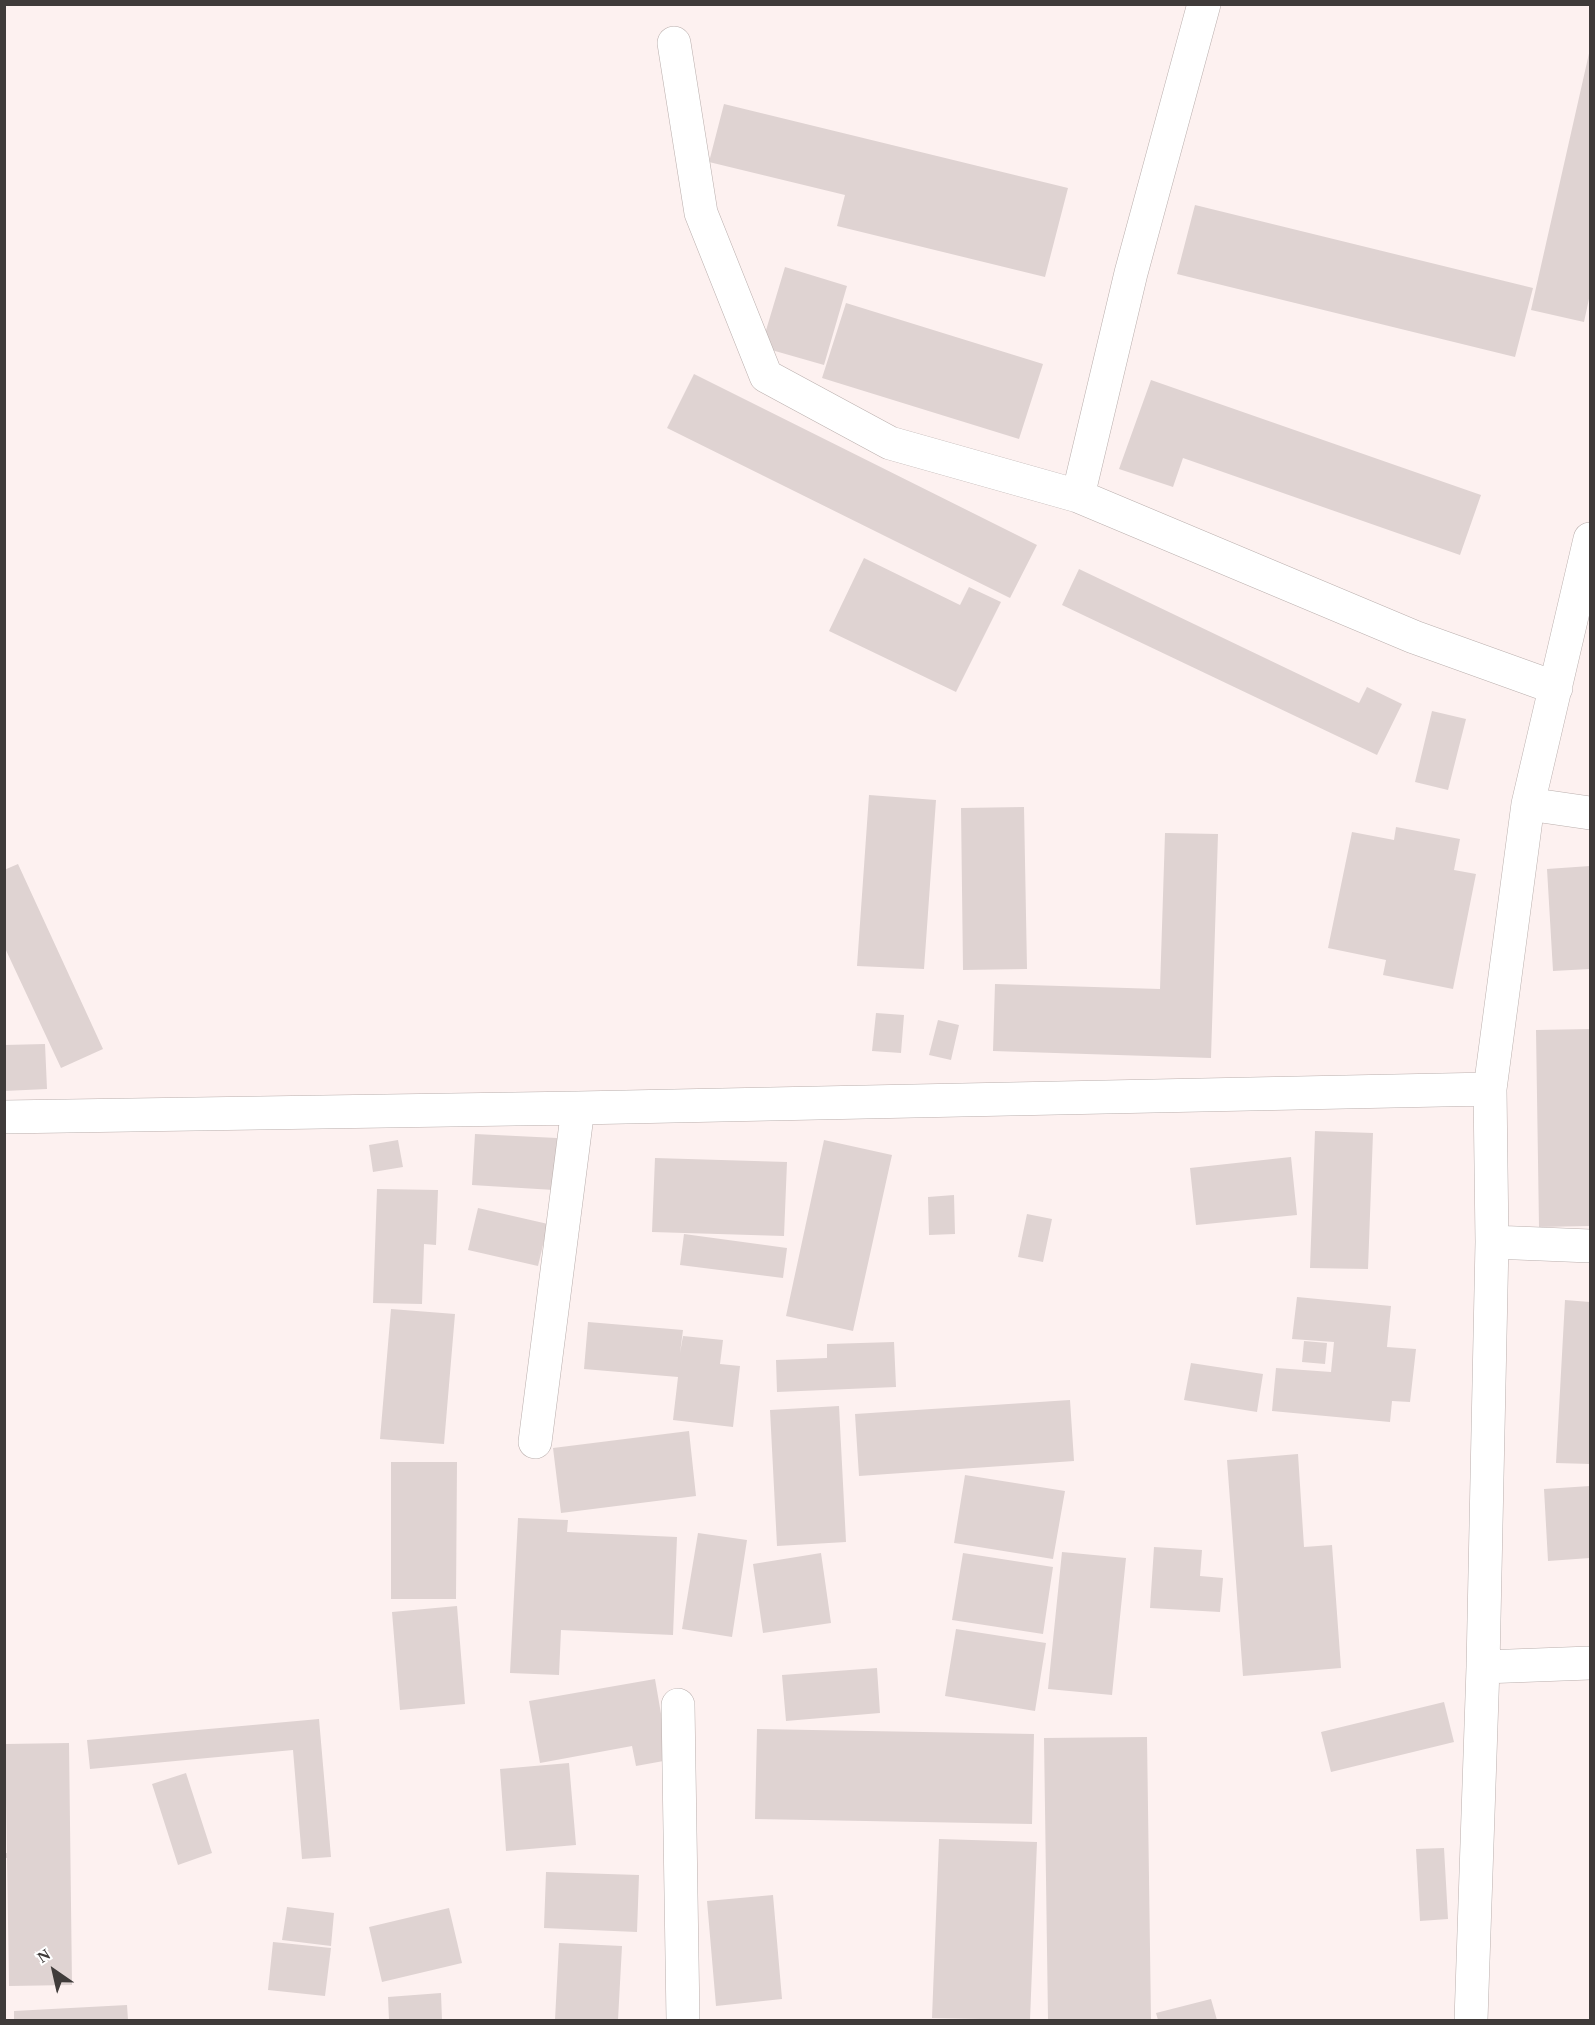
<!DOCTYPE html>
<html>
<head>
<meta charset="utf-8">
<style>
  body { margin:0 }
  #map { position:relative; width:1595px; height:2025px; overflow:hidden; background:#fdf1f0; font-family:"Times New Roman",serif }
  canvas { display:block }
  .frame { position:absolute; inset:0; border:6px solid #3f3b3a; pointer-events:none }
  .north { position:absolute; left:24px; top:1941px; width:60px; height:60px; -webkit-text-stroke:4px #fff; paint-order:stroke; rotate:326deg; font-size:16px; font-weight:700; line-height:24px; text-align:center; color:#3f3b3a }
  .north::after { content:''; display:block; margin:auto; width:21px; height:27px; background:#3f3b3a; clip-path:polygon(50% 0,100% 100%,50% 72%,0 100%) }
</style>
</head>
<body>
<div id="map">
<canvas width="1595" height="2025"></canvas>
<div class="frame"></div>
<div class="north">N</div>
</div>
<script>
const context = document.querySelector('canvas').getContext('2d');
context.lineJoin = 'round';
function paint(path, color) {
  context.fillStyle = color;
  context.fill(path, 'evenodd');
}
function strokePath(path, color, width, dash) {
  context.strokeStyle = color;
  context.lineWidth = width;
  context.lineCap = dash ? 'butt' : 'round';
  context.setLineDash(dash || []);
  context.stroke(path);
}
paint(new Path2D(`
  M1590 49V294L1584 322 1531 310Z
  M724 104 1068 188 1045 277 837 226 845 195 709 162Z
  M1195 205 1533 288 1515 357 1177 274Z
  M785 267 847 286 824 365 761 347Z
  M846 303 1043 364 1019 439 822 378Z
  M694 374 1037 545 1010 598 667 428Z
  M1151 380 1481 495 1460 555 1183 458 1173 487 1119 469Z
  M864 558 960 605 969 587 1001 602 956 692 829 631Z
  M1079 569 1359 703 1367 687 1402 704 1377 755 1062 605Z
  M1432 711 1466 719 1448 790 1415 782Z
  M869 795 936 800 924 969 857 966Z
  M1024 807 1027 969 963 970 961 808Z
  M1396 827 1460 839 1454 870 1476 874 1453 989 1383 975 1386 960 1328 948 1352 832 1394 840Z
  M1165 833 1218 834 1211 1058 993 1051 995 984 1160 989Z
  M18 864 103 1049 61 1068 4 946V870Z
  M1590 866V969L1553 971 1547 869Z
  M876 1013 904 1015 901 1053 872 1051Z
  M938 1020 959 1025 951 1060 929 1055Z
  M1590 1029V1226L1539 1227 1536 1030Z
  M45 1044 47 1089 4 1091V1045Z
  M1315 1131 1373 1133 1368 1269 1310 1268Z
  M475 1134 557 1138 554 1190 472 1185Z
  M398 1140 403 1167 373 1172 369 1145Z
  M824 1140 892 1155 853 1331 786 1316Z
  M1291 1157 1297 1215 1196 1225 1190 1168Z
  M655 1158 787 1162 784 1236 652 1232Z
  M377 1189 438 1190 436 1245 424 1244 422 1304 373 1303Z
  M954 1195 955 1234 929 1235 928 1197Z
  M478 1208 548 1224 538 1266 468 1250Z
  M1027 1214 1052 1219 1043 1262 1018 1257Z
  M684 1234 787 1248 783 1278 680 1265Z
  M1297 1297 1391 1306 1387 1347 1416 1349 1410 1402 1392 1401 1390 1422 1272 1411 1276 1368 1331 1372 1334 1342 1292 1339Z
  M1565 1300 1590 1302V1464L1556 1463Z
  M391 1309 455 1314 444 1444 380 1439Z
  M588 1322 683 1330 680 1353 683 1336 723 1340 720 1364 740 1366 733 1427 673 1420 678 1377 584 1369Z
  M1304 1341 1327 1343 1325 1364 1302 1362Z
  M894 1342 896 1387 777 1392 776 1360 827 1358V1344Z
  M1191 1363 1263 1374 1257 1412 1184 1400Z
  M1070 1400 1074 1461 859 1476 855 1414Z
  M839 1406 846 1542 777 1546 770 1410Z
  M689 1431 696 1496 561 1513 553 1448Z
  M1298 1454 1304 1547 1332 1545 1341 1668 1243 1676 1227 1460Z
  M391 1462H457L456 1599H391Z
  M965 1475 1065 1491 1053 1559 954 1543Z
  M1590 1486V1558L1548 1561 1544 1489Z
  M518 1518 568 1520 567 1532 677 1537 673 1635 561 1630 559 1675 510 1673Z
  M698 1533 747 1540 732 1637 682 1629Z
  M1154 1547 1202 1550 1200 1576 1223 1578 1220 1612 1150 1608Z
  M1062 1552 1126 1558 1112 1695 1048 1689Z
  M821 1553 831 1623 763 1633 753 1564Z
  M963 1553 1053 1567 1043 1634 952 1620Z
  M457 1606 465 1704 400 1710 392 1612Z
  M956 1629 1046 1643 1035 1711 945 1696Z
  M877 1668 880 1713 786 1721 782 1675Z
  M655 1679 669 1760 636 1766 632 1746 540 1763 529 1701Z
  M1444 1702 1454 1742 1331 1772 1321 1732Z
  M319 1719 331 1857 302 1859 293 1750 90 1769 87 1740Z
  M757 1729 1034 1734 1032 1824 755 1819Z
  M1147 1737 1151 2020H1048L1044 1738Z
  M69 1743 72 1985 9 1986 7 1858H4V1853H7L5 1744Z
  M569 1763 576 1845 506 1851 500 1769Z
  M186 1773 212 1853 178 1865 152 1784Z
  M939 1839 1037 1842 1030 2020 932 2018Z
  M1444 1848 1448 1919 1420 1921 1416 1849Z
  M546 1872 639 1875 637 1932 544 1928Z
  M773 1895 782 1999 716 2006 707 1901Z
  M287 1907 334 1913 331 1946 282 1940Z
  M449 1908 462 1963 382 1982 369 1927Z
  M273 1942 331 1948 325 1996 268 1990Z
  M559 1943 622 1946 618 2020H555Z
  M441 1993 442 2020H389L388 1997Z
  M1211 1999 1217 2020H1158L1156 2013Z
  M127 2005 128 2020H14V2011Z`), '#dfd3d2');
const minor = new Path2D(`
  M674 43 701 213 766 376 890 443 1078 496 1414 637 1556 688
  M1078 496 1131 273 1204 4
  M1528 804 1590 813
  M4 1117 578 1108 1490 1089
  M1492 1242 1590 1246
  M535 1442 578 1108
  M1483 1667 1590 1663
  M678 1705 683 2020
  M1471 2020 1483 1667 1492 1242 1490 1089 1528 804 1590 539`);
strokePath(minor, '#baafad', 34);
strokePath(minor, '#fff', 33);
</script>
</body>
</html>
